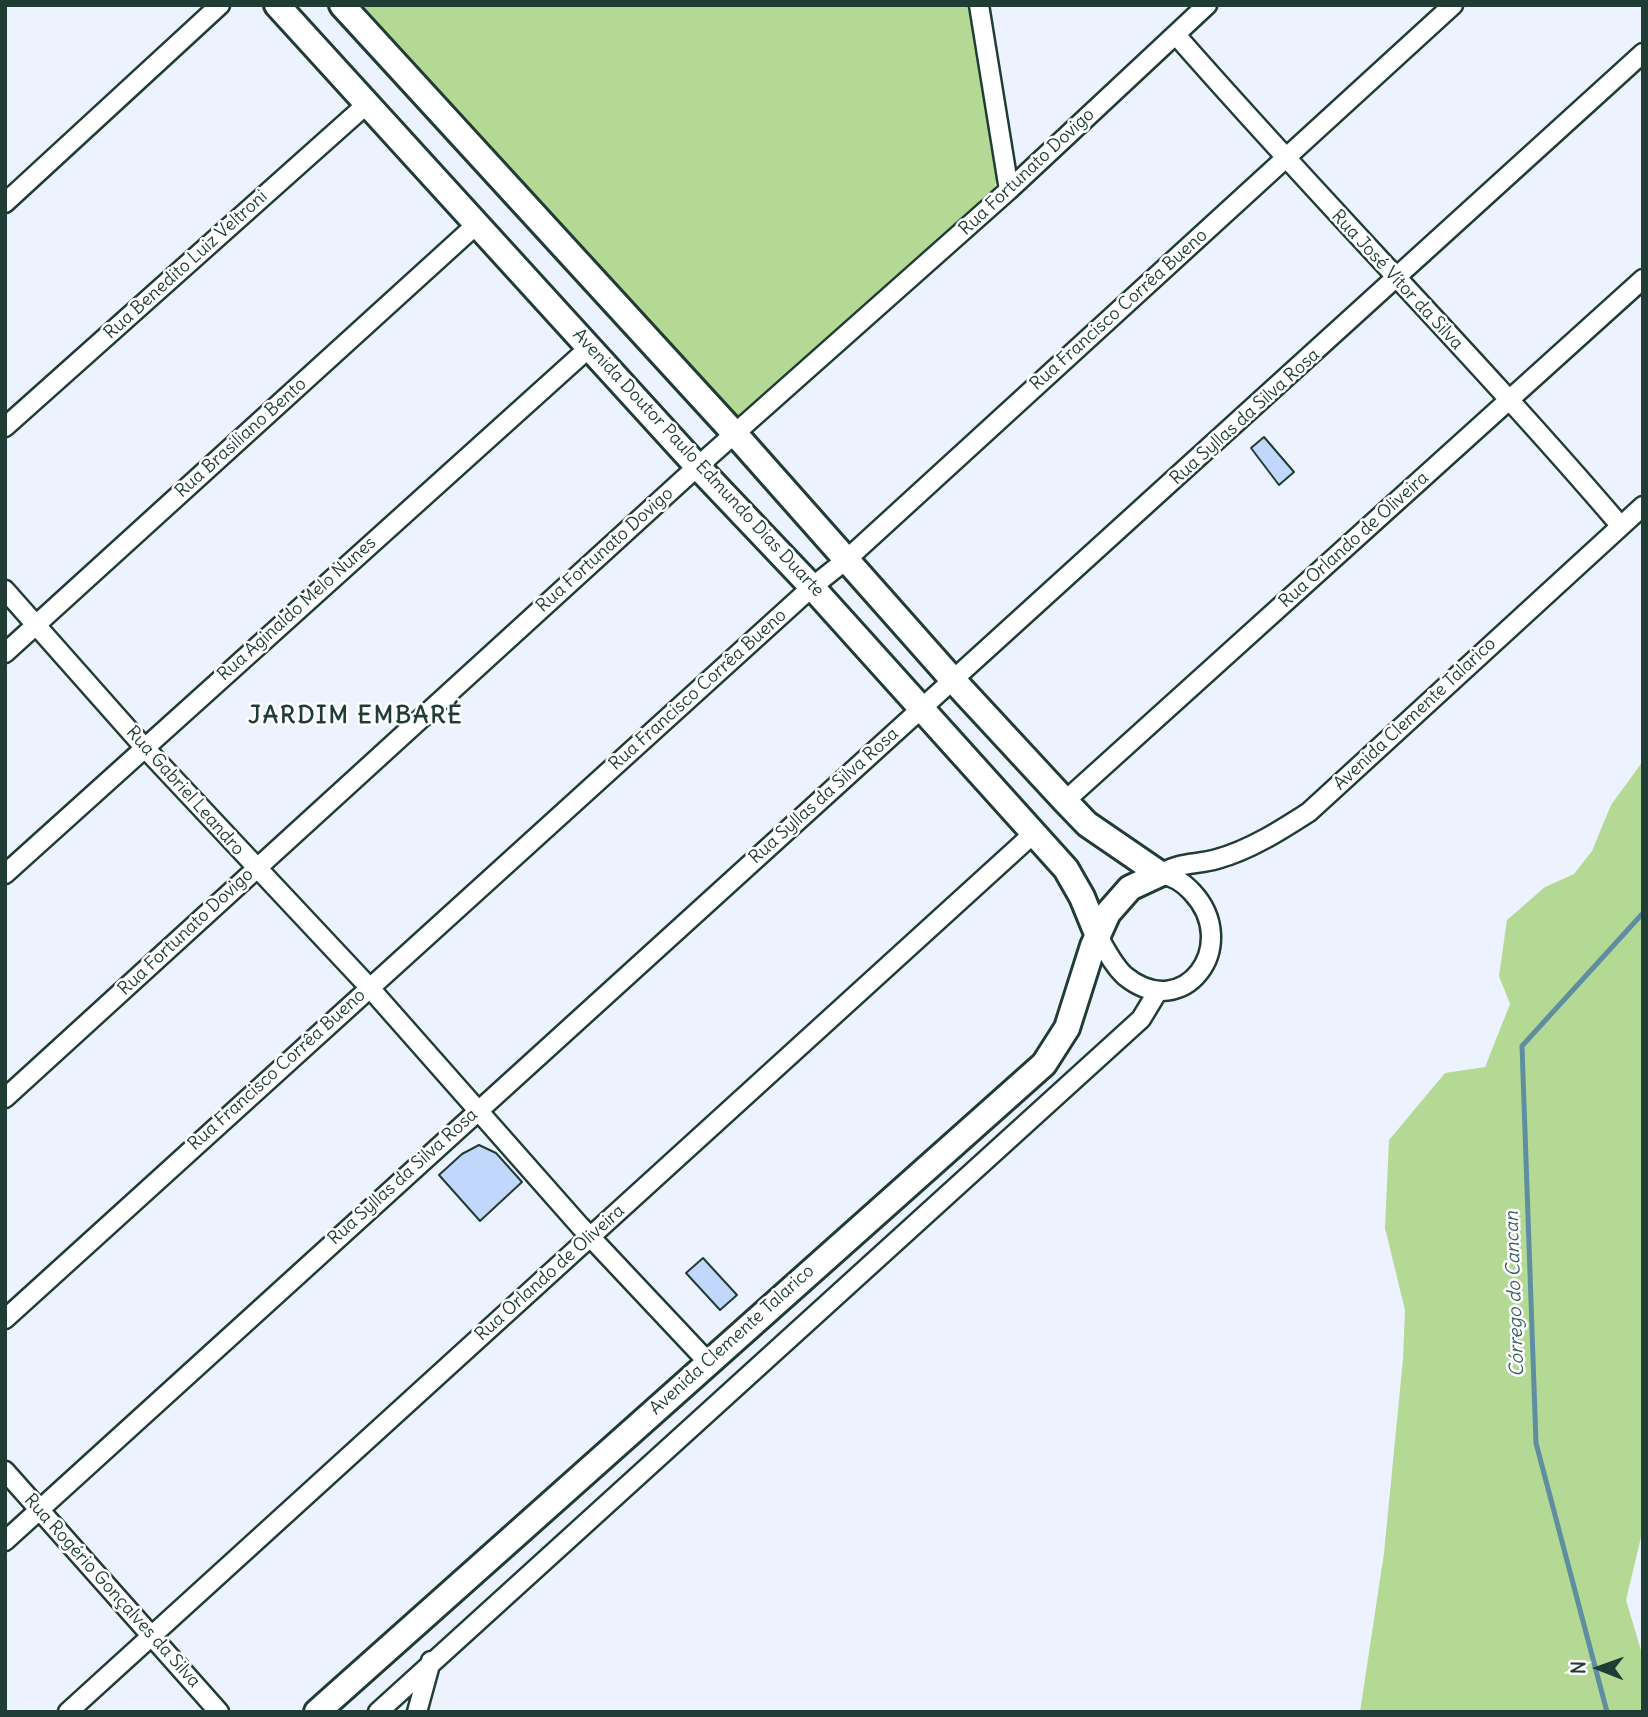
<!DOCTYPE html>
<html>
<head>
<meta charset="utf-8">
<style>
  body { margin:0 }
  #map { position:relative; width:1648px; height:1717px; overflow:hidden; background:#edf3fe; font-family:Delius,sans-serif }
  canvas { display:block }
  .frame { position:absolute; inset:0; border:7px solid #1f3d34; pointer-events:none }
  .north { position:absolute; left:1564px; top:1633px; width:70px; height:70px; -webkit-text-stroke:5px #fff; paint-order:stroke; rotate:271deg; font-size:19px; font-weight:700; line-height:28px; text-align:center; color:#1f3d34 }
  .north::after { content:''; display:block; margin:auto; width:24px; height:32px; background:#1f3d34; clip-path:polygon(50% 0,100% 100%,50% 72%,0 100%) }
</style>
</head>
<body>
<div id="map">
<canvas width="1648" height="1717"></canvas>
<div class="frame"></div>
<div class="north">N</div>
</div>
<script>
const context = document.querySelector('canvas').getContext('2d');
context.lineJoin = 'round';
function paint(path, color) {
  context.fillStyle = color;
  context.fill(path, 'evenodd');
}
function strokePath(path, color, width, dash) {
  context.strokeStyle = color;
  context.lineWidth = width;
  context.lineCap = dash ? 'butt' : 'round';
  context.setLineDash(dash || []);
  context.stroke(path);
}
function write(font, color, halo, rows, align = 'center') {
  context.font = font + ' Delius,sans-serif';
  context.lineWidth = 5;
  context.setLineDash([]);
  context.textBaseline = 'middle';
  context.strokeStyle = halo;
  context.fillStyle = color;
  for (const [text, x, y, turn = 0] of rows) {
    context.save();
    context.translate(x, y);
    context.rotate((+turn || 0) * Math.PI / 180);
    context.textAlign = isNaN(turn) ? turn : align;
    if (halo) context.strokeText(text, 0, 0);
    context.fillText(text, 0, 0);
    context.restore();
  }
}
paint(new Path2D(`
  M351 5H969L999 162 995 188 987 203 734 422Z
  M1643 761V1529L1626 1600 1643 1657V1712H1360L1384 1553 1403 1359 1405 1310 1385 1228 1389 1140 1445 1073 1485 1067 1510 1004 1499 976 1507 920 1545 887 1574 874 1592 851 1611 805Z`), '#b4d994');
strokePath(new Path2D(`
  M1607 1712 1536 1443 1522 1046 1643 913`), '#5f8ea1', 5);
const building = new Path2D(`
  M1264 437 1294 472 1279 485 1251 448Z
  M479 1145 496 1153 522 1182 480 1221 439 1175 462 1154Z
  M703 1258 737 1295 720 1310 686 1273Z`);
paint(building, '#c2d7fc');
strokePath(building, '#1f3d34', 2);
const street = new Path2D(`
  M979 5 1009 190
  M1176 35C1321 201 1476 357 1619 524
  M5 203 220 5
  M5 427 367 104
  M5 590 144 747 369 987 580 1226 707 1361
  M5 653 477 224
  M1065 801 1643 279
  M5 874 591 346
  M1160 874C1179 862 1196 865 1217 859 1250 850 1281 830 1309 812L1643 506
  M1098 936C1106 950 1113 965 1125 976 1184 1024 1242 945 1192 892 1183 882 1173 876 1160 874
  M5 1098 687 476 1009 190 1207 5
  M5 1319 812 587 846 560 1453 5
  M5 1471 219 1712
  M5 1541 1643 53
  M68 1712 1033 834
  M378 1712 1141 1019 1158 991
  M417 1712 431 1661`);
const secondary = new Path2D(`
  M277 5 698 467 812 587 1066 869 1082 897 1098 936
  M342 5 736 435 953 680 1065 801 1087 824 1160 874
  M317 1712 1044 1064 1067 1028 1093 946 1108 913 1130 888 1160 874`);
strokePath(street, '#1f3d34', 23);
strokePath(secondary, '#1f3d34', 30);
strokePath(street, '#fff', 18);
strokePath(secondary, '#fff', 24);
write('18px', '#1f3d34', '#fff', [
  ["Rua Fortunato Dovigo",1027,172,-43],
  ["Rua Benedito Luiz Veltroni",186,265,-42],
  ["Rua José Vítor da Silva",1397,280,47],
  ["Rua Francisco Corrêa Bueno",1119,310,-42],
  ["Rua Syllas da Silva Rosa",1245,417,-42],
  ["Rua Brasiliano Bento",241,438,-42],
  ["Avenida Doutor Paulo Edmundo Dias Duarte",698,463,47],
  ["Rua Orlando de Oliveira",1354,540,-42],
  ["Rua Fortunato Dovigo",605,550,-42],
  ["Rua Aginaldo Melo Nunes",297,609,-42],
  ["Rua Francisco Corrêa Bueno",698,690,-42],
  ["Avenida Clemente Talarico",1415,714,-43],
  ["Rua Gabriel Leandro",185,791,48],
  ["Rua Syllas da Silva Rosa",824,796,-42],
  ["Rua Fortunato Dovigo",186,932,-43],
  ["Rua Francisco Corrêa Bueno",277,1070,-42],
  ["Rua Syllas da Silva Rosa",403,1177,-42],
  ["Rua Orlando de Oliveira",550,1273,-42],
  ["Avenida Clemente Talarico",732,1340,-42],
  ["Rua Rogério Gonçalves da Silva",112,1591,48]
]);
write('italic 19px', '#3a5f62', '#fff', [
  ["Córrego do Cancan",1515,1294,-92]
]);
context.letterSpacing = '2px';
write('bold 24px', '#1f3d34', '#fff', [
  ["JARDIM EMBARÉ",356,716]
]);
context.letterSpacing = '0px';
</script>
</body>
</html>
